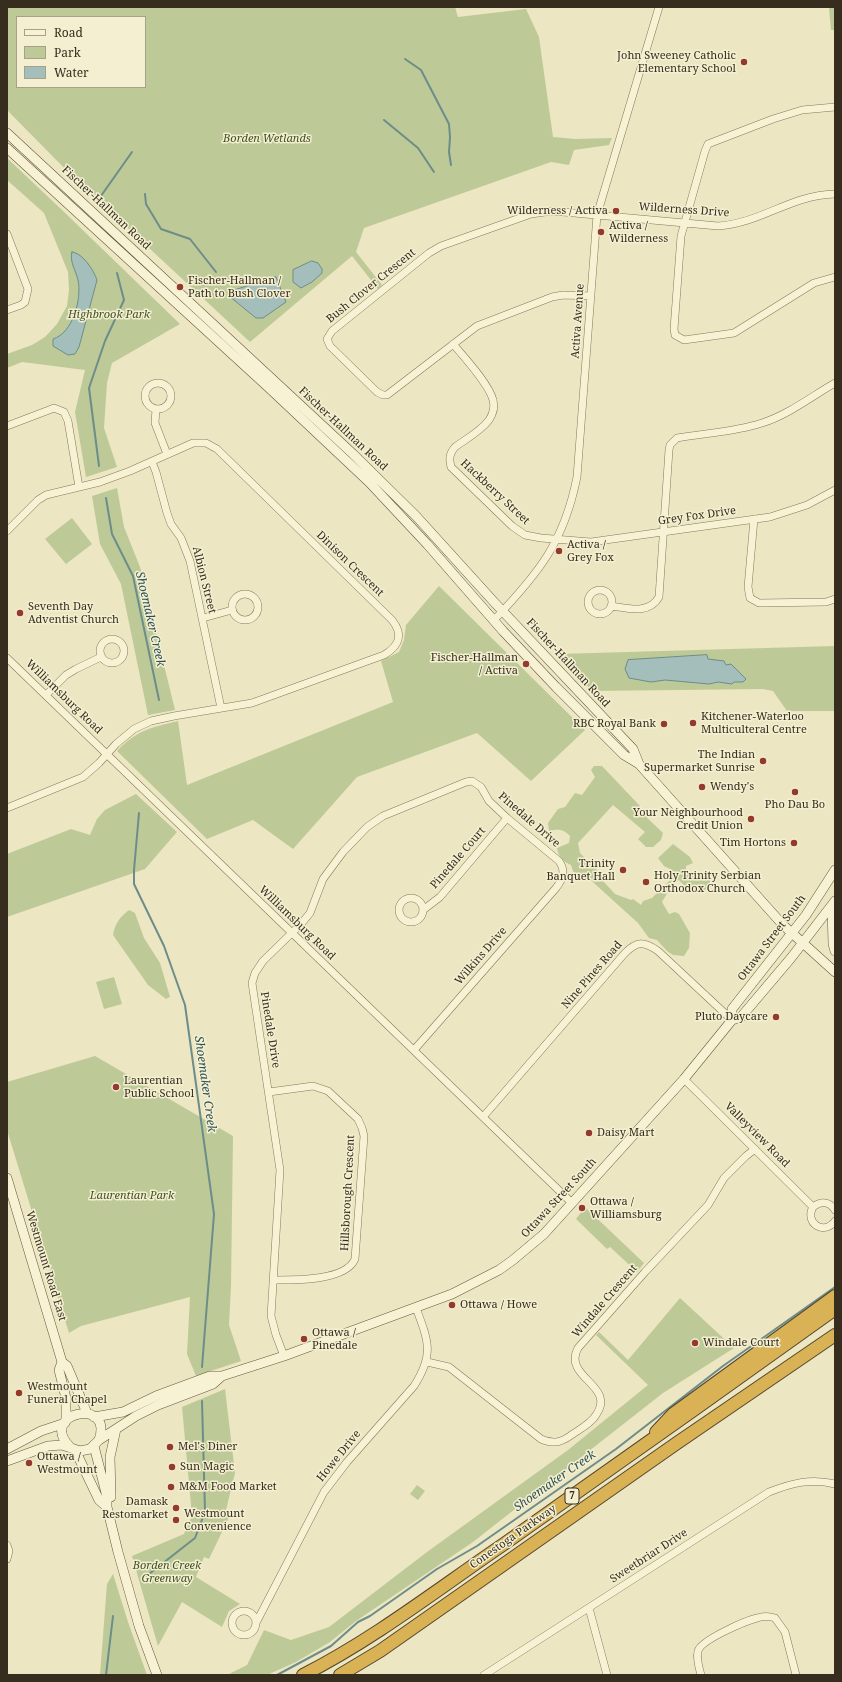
<!DOCTYPE html>
<html>
<head>
<meta charset="utf-8">
<style>
  body { margin:0 }
  #map { position:relative; width:842px; height:1682px; overflow:hidden; background:#ece6c2; font-family:"Noto Serif",serif }
  canvas { display:block }
  .frame { position:absolute; inset:0; border:8px solid #362d1e; pointer-events:none }
  .legend { position:absolute; left:16px; top:16px; width:130px; height:72px; box-sizing:border-box; background:#f4efd1; border:1px solid #a8a189; margin:0; padding:5px 7px; list-style:none; font-size:12px; color:#362d1e }
  .legend li { display:flex; align-items:center; gap:8px; height:20px }
  .legend b { width:20px; border:1px solid #a8a189 }
</style>
</head>
<body>
<div id="map">
<canvas width="842" height="1682"></canvas>
<div class="frame"></div>
<ul class="legend">
<li><b style="height:5px;background:#f8f2d5"></b>Road</li>
<li><b style="height:11px;background:#bdca97"></b>Park</li>
<li><b style="height:11px;background:#a4bfbb"></b>Water</li>
</ul>
</div>
<script>
const context = document.querySelector('canvas').getContext('2d');
context.lineJoin = 'round';
function paint(path, color) {
  context.fillStyle = color;
  context.fill(path, 'evenodd');
}
function strokePath(path, color, width, dash) {
  context.strokeStyle = color;
  context.lineWidth = width;
  context.lineCap = dash ? 'butt' : 'round';
  context.setLineDash(dash || []);
  context.stroke(path);
}
function write(font, color, halo, rows, align = 'center') {
  context.font = font + ' "Noto Serif",serif';
  context.lineWidth = 3;
  context.setLineDash([]);
  context.textBaseline = 'middle';
  context.strokeStyle = halo;
  context.fillStyle = color;
  for (const [text, x, y, turn = 0] of rows) {
    context.save();
    context.translate(x, y);
    context.rotate((+turn || 0) * Math.PI / 180);
    context.textAlign = isNaN(turn) ? turn : align;
    if (halo) context.strokeText(text, 0, 0);
    context.fillText(text, 0, 0);
    context.restore();
  }
}
paint(new Path2D(`
  M7 7H455L458 17 526 9 539 37 553 137 575 139 612 138 609 145 574 150 569 165 551 162 364 228 356 252 382 285 378 289 352 256 250 342 76 180 7 110ZM17 17H145V87H17Z
  M830 7H835V30H831L829 8Z
  M7 158 62 210 180 324 112 363 107 383 104 428 117 467 86 477 75 412 85 370 22 362 7 368V354L32 345 45 337 57 324 67 306 69 290 68 272 44 213 7 180Z
  M117 488 124 527 140 567 175 710 148 715 121 584 100 544 92 496Z
  M72 518 92 544 66 564 45 539Z
  M439 586 585 730 531 781 477 733 357 777 293 849 253 820 207 839 117 751C137 730 150 728 178 721L187 785 393 702 381 661 399 652 404 640 406 625Z
  M835 646V711H787L773 691 763 689 592 691 558 654Z
  M594 766H602L640 806 641 812 663 833 661 840 653 847H646L638 839 645 832 613 805 578 843 580 853 603 876V881L615 894 631 900 633 899 641 905 643 901 652 898 672 878V870L664 866 658 858 673 844 690 857 693 863 686 866V872H699L710 880 711 887C696 895 690 892 679 880L673 883 662 902 669 914 675 912 679 914 690 933 689 948 684 956 673 955 667 951 657 940 649 938 638 923 585 875 581 878 574 874 571 865C562 861 559 857 557 848L569 843 570 836C563 829 558 829 549 831L548 823 558 809 565 807 575 793 582 795 595 777 591 770Z
  M136 794 177 832 145 869 7 917V854L71 829 90 835 97 819 105 810Z
  M129 910 135 913 144 938 160 963 170 997 166 999 148 985 113 935C115 923 120 917 129 910Z
  M114 977 122 1004 104 1009 96 982Z
  M95 1056 233 1136 231 1286 229 1325 241 1361 196 1376 187 1354 190 1297 81 1326 69 1333 7 1130V1082Z
  M585 1207 644 1263 637 1272 610 1247 607 1249 576 1219Z
  M680 1298 734 1348 663 1393 473 1542 356 1621 330 1642 296 1662 267 1675H227L247 1665 264 1630 291 1640 329 1627 427 1552 568 1450 648 1385 596 1335 599 1332 628 1360Z
  M225 1389 235 1473 226 1510 231 1513 209 1559 204 1557 196 1577 240 1604 229 1611 222 1627 182 1602 158 1646 132 1556 184 1534 192 1516 182 1407Z
  M417 1485 425 1491 418 1500 410 1494Z
  M113 1574 128 1622 147 1675H100L107 1584Z`), '#bdca97');
const water = new Path2D(`
  M72 252C83 253 94 271 97 280L79 347 75 354 68 355 53 346V339C73 333 82 299 78 280 76 271 69 261 72 252Z
  M312 261 318 263 322 269V273L312 282 301 288 293 282V270Z
  M276 277 286 302 263 318H256L229 296 232 291Z
  M707 655 708 659 724 661 726 665 731 664 746 679 743 682H734L732 684 718 682 709 684 665 680 651 682 629 678 625 669 628 660Z`);
paint(water, '#a4bfbb');
strokePath(water, '#6c8d89', 1);
strokePath(new Path2D(`
  M405 59 421 70 449 124 450 137 449 152 451 165
  M384 120 418 148 434 172
  M145 194 146 204 161 229 190 239 216 272
  M96 203 132 152
  M99 466 89 388 105 341 124 300 117 273
  M106 498 112 534 133 576 159 700
  M139 813 134 870V884L164 946 185 1005 214 1214 202 1367
  M144 1578 195 1538 205 1512 202 1401
  M106 1675 113 1616
  M277 1675 331 1646 358 1622 370 1616 437 1569 477 1546 616 1449 723 1366 835 1287`), '#6c8d89', 2);
const minor = new Path2D(`
  M835 107 802 110 773 119 708 144 705 151 681 236 674 329 675 335 684 340 734 333 814 283 835 277
  M7 234 28 289 25 302 21 305 7 310
  M591 296 563 295 552 297 477 326 387 395H383L377 392 330 346 327 339 332 331 429 253 441 246 531 214 552 211 718 226C762 223 790 195 835 194
  M453 344C464 357 489 384 493 400 495 407 493 414 489 420 481 431 466 439 455 447 449 454 449 459 451 467L512 526 525 535 541 538 591 542 770 517 807 505 835 490
  M145 396a13 13 0 1 1 26 0a13 13 0 1 1-26 0Z
  M156 409 155 423 167 454
  M7 426 49 410 54 408 64 412 68 421 79 487
  M152 462 156 472 167 513 171 524 181 538 190 561 221 708
  M754 519 748 587 750 598 759 603 826 602 835 599
  M7 531 38 500 46 495 100 482 130 471 193 443H206L217 449 392 620C404 635 399 646 384 655L252 703 174 716 151 721 134 729 116 744 99 763 83 777 7 808
  M588 602a12 12 0 1 1 24 0a12 12 0 1 1-24 0Z
  M232 607a13 13 0 1 1 26 0a13 13 0 1 1-26 0Z
  M611 606C627 608 649 615 659 597L669 450 670 445 677 438C705 433 735 432 762 423 788 415 812 396 835 383
  M203 618 232 610
  M494 620C539 573 564 542 577 477L597 215 659 7
  M100 651a12 12 0 1 1 24 0a12 12 0 1 1-24 0Z
  M7 658 572 1203
  M46 695 66 675 76 669 101 657
  M399 910a12 12 0 1 1 24 0a12 12 0 1 1-24 0Z
  M423 910 440 897 507 818
  M684 1079 813 1207
  M269 1092 313 1086 328 1091 358 1119 362 1128 364 1136 355 1259C346 1281 294 1280 274 1280
  M483 1117 625 953C637 941 644 941 658 951L732 1020
  M835 1210C829 1201 821 1201 813 1207 804 1223 824 1236 835 1221
  M284 1356 276 1335 271 1316 280 1170 252 983 255 973 263 961 301 924 310 913 323 879 343 852 367 827 383 816 466 782 472 781 481 787 489 801 507 818 559 861C566 871 563 879 556 888L414 1050
  M427 1362 449 1367 541 1439C552 1444 560 1443 570 1436 578 1430 591 1424 596 1415 617 1385 562 1378 578 1348L645 1272 708 1205 724 1178 746 1156 755 1149
  M7 1545 9 1551 7 1559
  M589 1608 607 1675
  M232 1623a12 12 0 1 1 24 0a12 12 0 1 1-24 0Z
  M256 1623 324 1492 347 1462 414 1386C434 1355 429 1342 416 1308
  M484 1675 769 1492C792 1483 811 1478 835 1484
  M701 1675C699 1668 696 1658 698 1651 701 1640 745 1621 757 1618 763 1616 769 1616 775 1618L785 1632 796 1675`);
const secondary = new Path2D(`
  M7 133 353 454 416 516 494 602 633 749 639 764
  M7 148 268 387 369 482 427 544 503 631 556 687 624 755 639 764 783 925 835 972
  M832 906 833 944 835 951
  M732 1020V1009L806 915 835 870
  M7 1178 62 1362
  M62 1362 59 1370 66 1398V1421
  M62 1362 67 1366 87 1413
  M94 1417 123 1412 156 1396 210 1376H222L284 1356 452 1294 499 1270 513 1260 544 1234 684 1079 732 1020 741 1017 791 958 835 901
  M94 1446 107 1497V1507L118 1552 139 1626 157 1675
  M70 1447C37 1413 114 1396 99 1440
  M7 1449 41 1431 65 1423
  M75 1450 99 1500 107 1507
  M7 1461 48 1446 62 1445 80 1451 90 1449 99 1440 136 1416 158 1405 213 1384 222 1376
  M111 1497 110 1457 116 1429`);
const motorway = new Path2D(`
  M656 1432 673 1414 835 1296
  M303 1675C374 1639 438 1589 504 1544 615 1466 725 1388 835 1309
  M340 1675 380 1651 677 1443 835 1335`);
strokePath(minor, '#86775a', 8);
strokePath(secondary, '#67583d', 10);
strokePath(motorway, '#53452e', 14);
strokePath(minor, '#f8f2d5', 7);
strokePath(secondary, '#f8f2d5', 9);
strokePath(motorway, '#d9b255', 12);
for (const [x, y, r, color] of [
  [744,62,4,"#933a2c"],
  [616,211,4,"#933a2c"],
  [601,232,4,"#933a2c"],
  [180,287,4,"#933a2c"],
  [559,551,4,"#933a2c"],
  [20,613,4,"#933a2c"],
  [526,664,4,"#933a2c"],
  [693,723,4,"#933a2c"],
  [664,724,4,"#933a2c"],
  [763,761,4,"#933a2c"],
  [702,787,4,"#933a2c"],
  [795,792,4,"#933a2c"],
  [751,819,4,"#933a2c"],
  [794,843,4,"#933a2c"],
  [623,870,4,"#933a2c"],
  [646,882,4,"#933a2c"],
  [776,1017,4,"#933a2c"],
  [116,1087,4,"#933a2c"],
  [589,1133,4,"#933a2c"],
  [582,1208,4,"#933a2c"],
  [452,1305,4,"#933a2c"],
  [304,1339,4,"#933a2c"],
  [695,1343,4,"#933a2c"],
  [19,1393,4,"#933a2c"],
  [170,1447,4,"#933a2c"],
  [29,1463,4,"#933a2c"],
  [172,1467,4,"#933a2c"],
  [171,1487,4,"#933a2c"],
  [176,1508,4,"#933a2c"],
  [176,1520,4,"#933a2c"]
]) {
  const dot = new Path2D();
  dot.arc(x, y, r, 0, 2 * Math.PI);
  context.fillStyle = color;
  context.fill(dot);
  strokePath(dot, '#f4efd1', 1.5);
}
for (const [x, y, w] of [
  [572,1496,14]
]) {
  const box = new Path2D();
  box.roundRect(x - w / 2, y - 8, w, 16, 3);
  context.fillStyle = '#f4efd1';
  context.fill(box);
  strokePath(box, '#362d1e', 1);
}
write('bold 10px', '#362d1e', null, [
  ["7",572,1496]
]);
write('11px', '#362d1e', '#f4efd1', [
  ["John Sweeney Catholic",736,56,"right"],
  ["Elementary School",736,69,"right"],
  ["Wilderness / Activa",608,211,"right"],
  ["Activa /",609,226],
  ["Wilderness",609,239],
  ["Fischer-Hallman /",188,281],
  ["Path to Bush Clover",188,294],
  ["Activa /",567,545],
  ["Grey Fox",567,558],
  ["Seventh Day",28,607],
  ["Adventist Church",28,620],
  ["Fischer-Hallman",518,658,"right"],
  ["/ Activa",518,671,"right"],
  ["Kitchener-Waterloo",701,717],
  ["Multiculteral Centre",701,730],
  ["RBC Royal Bank",656,724,"right"],
  ["The Indian",755,755,"right"],
  ["Supermarket Sunrise",755,768,"right"],
  ["Wendy's",710,787],
  ["Pho Dau Bo",795,805,"center"],
  ["Your Neighbourhood",743,813,"right"],
  ["Credit Union",743,826,"right"],
  ["Tim Hortons",786,843,"right"],
  ["Trinity",615,864,"right"],
  ["Banquet Hall",615,877,"right"],
  ["Holy Trinity Serbian",654,876],
  ["Orthodox Church",654,889],
  ["Pluto Daycare",768,1017,"right"],
  ["Laurentian",124,1081],
  ["Public School",124,1094],
  ["Daisy Mart",597,1133],
  ["Ottawa /",590,1202],
  ["Williamsburg",590,1215],
  ["Ottawa / Howe",460,1305],
  ["Ottawa /",312,1333],
  ["Pinedale",312,1346],
  ["Windale Court",703,1343],
  ["Westmount",27,1387],
  ["Funeral Chapel",27,1400],
  ["Mel's Diner",178,1447],
  ["Ottawa /",37,1457],
  ["Westmount",37,1470],
  ["Sun Magic",180,1467],
  ["M&M Food Market",179,1487],
  ["Damask",168,1502,"right"],
  ["Restomarket",168,1515,"right"],
  ["Westmount",184,1514],
  ["Convenience",184,1527]
], 'left');
write('italic 11px', '#405225', '#f4efd1', [
  ["Borden Wetlands",267,139],
  ["Highbrook Park",109,315],
  ["Laurentian Park",132,1196],
  ["Borden Creek",167,1566],
  ["Greenway",167,1579]
]);
write('11px', '#362d1e', '#f4efd1', [
  ["Fischer-Hallman Road",106,208,43],
  ["Wilderness Drive",684,210,4],
  ["Bush Clover Crescent",371,286,-39],
  ["Activa Avenue",578,321,-86],
  ["Fischer-Hallman Road",343,429,43],
  ["Hackberry Street",495,492,43],
  ["Grey Fox Drive",697,516,-8],
  ["Dinison Crescent",350,564,44],
  ["Albion Street",204,580,76],
  ["Fischer-Hallman Road",568,663,47],
  ["Williamsburg Road",64,697,44],
  ["Pinedale Drive",529,820,41],
  ["Pinedale Court",458,858,-49],
  ["Williamsburg Road",297,923,44],
  ["Ottawa Street South",772,938,-53],
  ["Wilkins Drive",481,956,-49],
  ["Nine Pines Road",592,975,-49],
  ["Pinedale Drive",270,1030,81],
  ["Valleyview Road",757,1135,45],
  ["Hillsborough Crescent",348,1193,-87],
  ["Ottawa Street South",559,1198,-47],
  ["Westmount Road East",46,1266,73],
  ["Windale Crescent",605,1301,-49],
  ["Howe Drive",339,1456,-51],
  ["Conestoga Parkway",513,1537,-35],
  ["Sweetbriar Drive",649,1556,-33]
]);
write('italic 12px', '#2d5255', '#f4efd1', [
  ["Shoemaker Creek",150,619,77],
  ["Shoemaker Creek",205,1084,82],
  ["Shoemaker Creek",555,1481,-35]
]);
</script>
</body>
</html>
